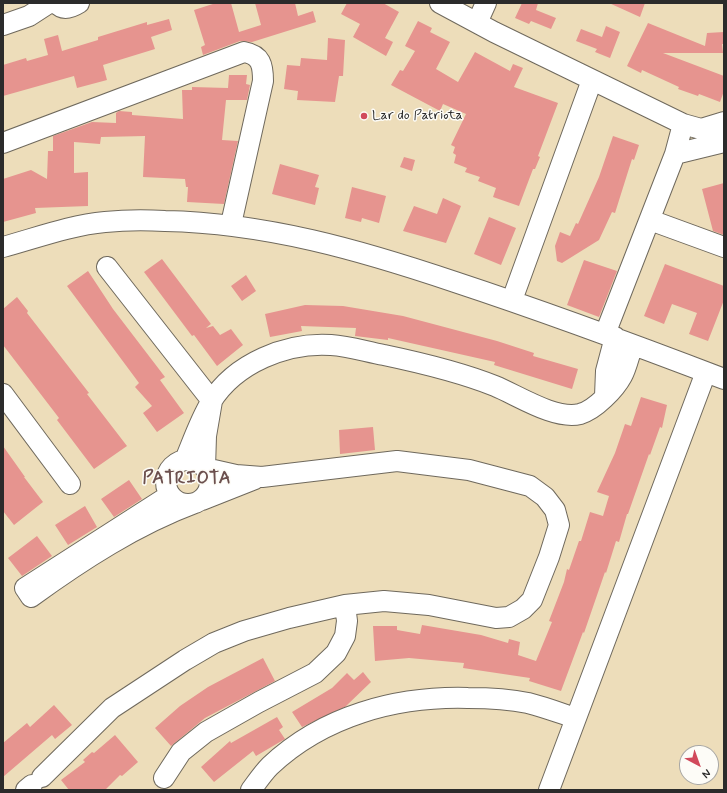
<!DOCTYPE html>
<html>
<head>
<meta charset="utf-8">
<style>
  body { margin:0 }
  #map { position:relative; width:727px; height:793px; overflow:hidden; background:#edddba; font-family:Mynerve,sans-serif }
  canvas { display:block }
  .frame { position:absolute; inset:0; border:4px solid #2b2b2b; pointer-events:none }
  .north { position:absolute; left:679px; top:745px; width:40px; height:40px; box-sizing:border-box; background:#fdfcf7; border:1px solid #a9a8a5; border-radius:50%; rotate:139deg; font-size:11px; font-weight:700; line-height:16px; text-align:center; color:#2b2b2b }
  .north::after { content:''; display:block; margin:auto; width:14px; height:18px; background:#d1495b; clip-path:polygon(50% 0,100% 100%,50% 72%,0 100%) }
</style>
</head>
<body>
<div id="map">
<canvas width="727" height="793"></canvas>
<div class="frame"></div>
<div class="north">N</div>
</div>
<script>
const context = document.querySelector('canvas').getContext('2d');
context.lineJoin = 'round';
function paint(path, color) {
  context.fillStyle = color;
  context.fill(path, 'evenodd');
}
function strokePath(path, color, width, dash) {
  context.strokeStyle = color;
  context.lineWidth = width;
  context.lineCap = dash ? 'butt' : 'round';
  context.setLineDash(dash || []);
  context.stroke(path);
}
function write(font, color, halo, rows, align = 'center') {
  context.font = font + ' Mynerve,sans-serif';
  context.lineWidth = 3;
  context.setLineDash([]);
  context.textBaseline = 'middle';
  context.strokeStyle = halo;
  context.fillStyle = color;
  for (const [text, x, y, turn = 0] of rows) {
    context.save();
    context.translate(x, y);
    context.rotate((+turn || 0) * Math.PI / 180);
    context.textAlign = isNaN(turn) ? turn : align;
    if (halo) context.strokeText(text, 0, 0);
    context.fillText(text, 0, 0);
    context.restore();
  }
}
paint(new Path2D(`
  M216 3H231L239 32 261 25 255 3H295L298 16 313 11 316 22 252 42 240 41 203 55 201 47 205 45 194 10Z
  M347 3H383L399 12 385 38 393 42 386 56 353 37 360 24 341 14Z
  M522 3H538L536 10 556 18 551 29 531 21 529 24 515 18Z
  M609 3H645L640 17Z
  M169 19 172 30 151 37 155 49 103 65 107 80 77 88 74 76 3 96V65L26 58 27 61 48 55 44 39 58 35 62 51 98 40V37L147 22V25Z
  M418 21 432 28 430 32 450 42 436 69 458 82 475 52 510 71 513 64 523 68 514 87 558 103 538 156 540 157 535 169H533L519 206 493 197 496 188 478 181 480 177 465 172 467 168 454 163 456 155 453 153 455 147 451 145 466 114 443 104 440 111 391 85 400 70 403 71 415 51 405 46Z
  M648 23 705 46 707 33 724 32V44H722L723 53H663L724 76V91L720 102 699 94 698 96 678 89 679 87 642 70 641 73 627 66Z
  M606 26 620 32 610 58 595 52 597 49 576 41 581 29 602 37Z
  M328 38 345 40 343 76H339L335 102 297 100 298 91 284 89 287 65 300 66 301 58 327 60Z
  M229 75H247L246 84 250 85 247 100H226L222 140 238 141 224 204 187 202 188 187H186L185 179 143 177 145 136 101 137 100 144 74 142V173L88 172V206L35 208 36 213 3 222V179L31 170 47 179 48 151H53V136L92 122 116 123V113L119 111 132 112V115L183 119 182 90H192V87L228 88Z
  M613 136 639 145 634 160 632 159 615 213 612 212 599 240 562 263 557 261 555 246 560 232 570 236 576 223 578 224 599 177Z
  M404 157 415 160 412 171 400 167Z
  M280 164 319 175 315 187 319 188 315 205 272 194Z
  M724 183V235L713 231 702 189Z
  M352 187 386 196 379 223 362 218 361 222 345 218Z
  M443 198 461 206 446 243 403 231 414 206 437 214Z
  M489 217 516 228 501 265 474 254Z
  M162 259 211 324 206 328 213 326 220 335 231 329 243 345 217 366 194 335 192 336 144 272Z
  M584 260 617 271 599 317 567 305Z
  M665 264 724 286V300L708 341 689 334 697 313 672 304 664 324 644 316Z
  M88 271 113 309 165 377 160 380 184 413 157 432 143 413 152 406 135 387 139 383 67 286Z
  M246 275 256 291 242 301 231 286Z
  M17 297 28 311 27 313 89 393 87 394 127 446 94 469 57 420 59 418 3 345V309Z
  M305 305 343 306 403 316 497 341 534 353 533 356 578 369 572 389 494 365 495 362 388 338V340L355 336 356 328 301 326 302 331 270 337 265 314Z
  M641 397 667 405 662 428 660 427 650 455 649 454 628 514H627L619 542 616 541 606 573 605 572 584 633 583 632 561 691 529 681 530 678 463 668 464 663 409 658 375 661 373 626H397V630L420 634 422 625 481 635 508 643 509 639 520 642 518 655 536 661 552 622 549 621 564 582 567 569 569 570 579 541H581L590 512 603 516 609 496 597 492 615 453 625 424 631 426Z
  M373 427 375 450 340 454 339 430Z
  M3 446 25 477H24L43 502 14 525 3 511Z
  M129 480 142 499 114 517 101 499Z
  M85 506 97 527 68 545 55 525Z
  M37 536 52 556 22 576 8 558Z
  M263 658 275 681 205 718 171 746 155 728 180 706 208 687Z
  M363 672 371 682 345 707 302 727 292 712 332 688 347 673 354 680Z
  M54 705 72 725 55 739 52 735 3 777V743L27 723 30 727Z
  M277 717 283 727 279 730 285 739 256 756 253 751 214 782 201 767 230 741 231 743Z
  M115 735 138 762 122 776 120 775 105 790H69L61 780 85 762 83 760 92 752 94 753Z`), '#e6948f');
const minor = new Path2D(`
  M56 3C63 11 71 8 79 3
  M440 3 494 32 683 124 701 129 724 122
  M477 23 486 3
  M3 25 29 16 49 3
  M3 143 244 52C261 55 263 65 263 81L231 224
  M675 154 724 142
  M650 220 724 247
  M3 247C36 238 71 225 105 222 125 220 146 220 165 221 266 223 360 250 455 282 546 312 635 345 724 379
  M107 267 212 401 206 436 205 468
  M512 300 592 80
  M605 334 675 154 683 124
  M3 394 70 484
  M605 396 606 371 615 337
  M166 482a22 22 0 1 1 44 0a22 22 0 1 1-44 0Z
  M185 460C193 441 200 420 211 402 235 363 287 342 331 345 349 346 367 352 384 355 422 363 460 372 495 386 519 396 555 420 580 414 595 410 615 389 622 376 627 367 629 355 633 345
  M170 495 25 588 31 597C82 560 136 525 195 503
  M202 500 255 479
  M42 777 112 708 185 660 214 643 244 631 289 618 345 605 384 601 429 605 496 618 509 617 523 609 532 600 549 557 559 525 555 510 545 497 530 486 469 470 397 461 262 477 236 475 205 468
  M164 778 181 752 206 732 259 702 315 673 336 653 345 636 347 621 345 605
  M26 790 32 785
  M251 790C257 782 263 773 270 766 323 716 396 696 468 698 488 698 509 699 528 703 544 707 560 713 575 718
  M549 790 706 372`);
strokePath(minor, '#6f695d', 22);
strokePath(minor, '#fff', 20);
for (const [x, y, r, color] of [
  [364,116,4,"#d1495b"]
]) {
  const dot = new Path2D();
  dot.arc(x, y, r, 0, 2 * Math.PI);
  context.fillStyle = color;
  context.fill(dot);
  strokePath(dot, '#fdfcf7', 1.5);
}
write('14px', '#2b2b2b', '#fdfcf7', [
  ["Lar do Patriota",372,116]
], 'left');
context.letterSpacing = '1px';
write('bold 18px', '#6c504e', '#fdfcf7', [
  ["PATRIOTA",187,479]
]);
context.letterSpacing = '0px';
</script>
</body>
</html>
